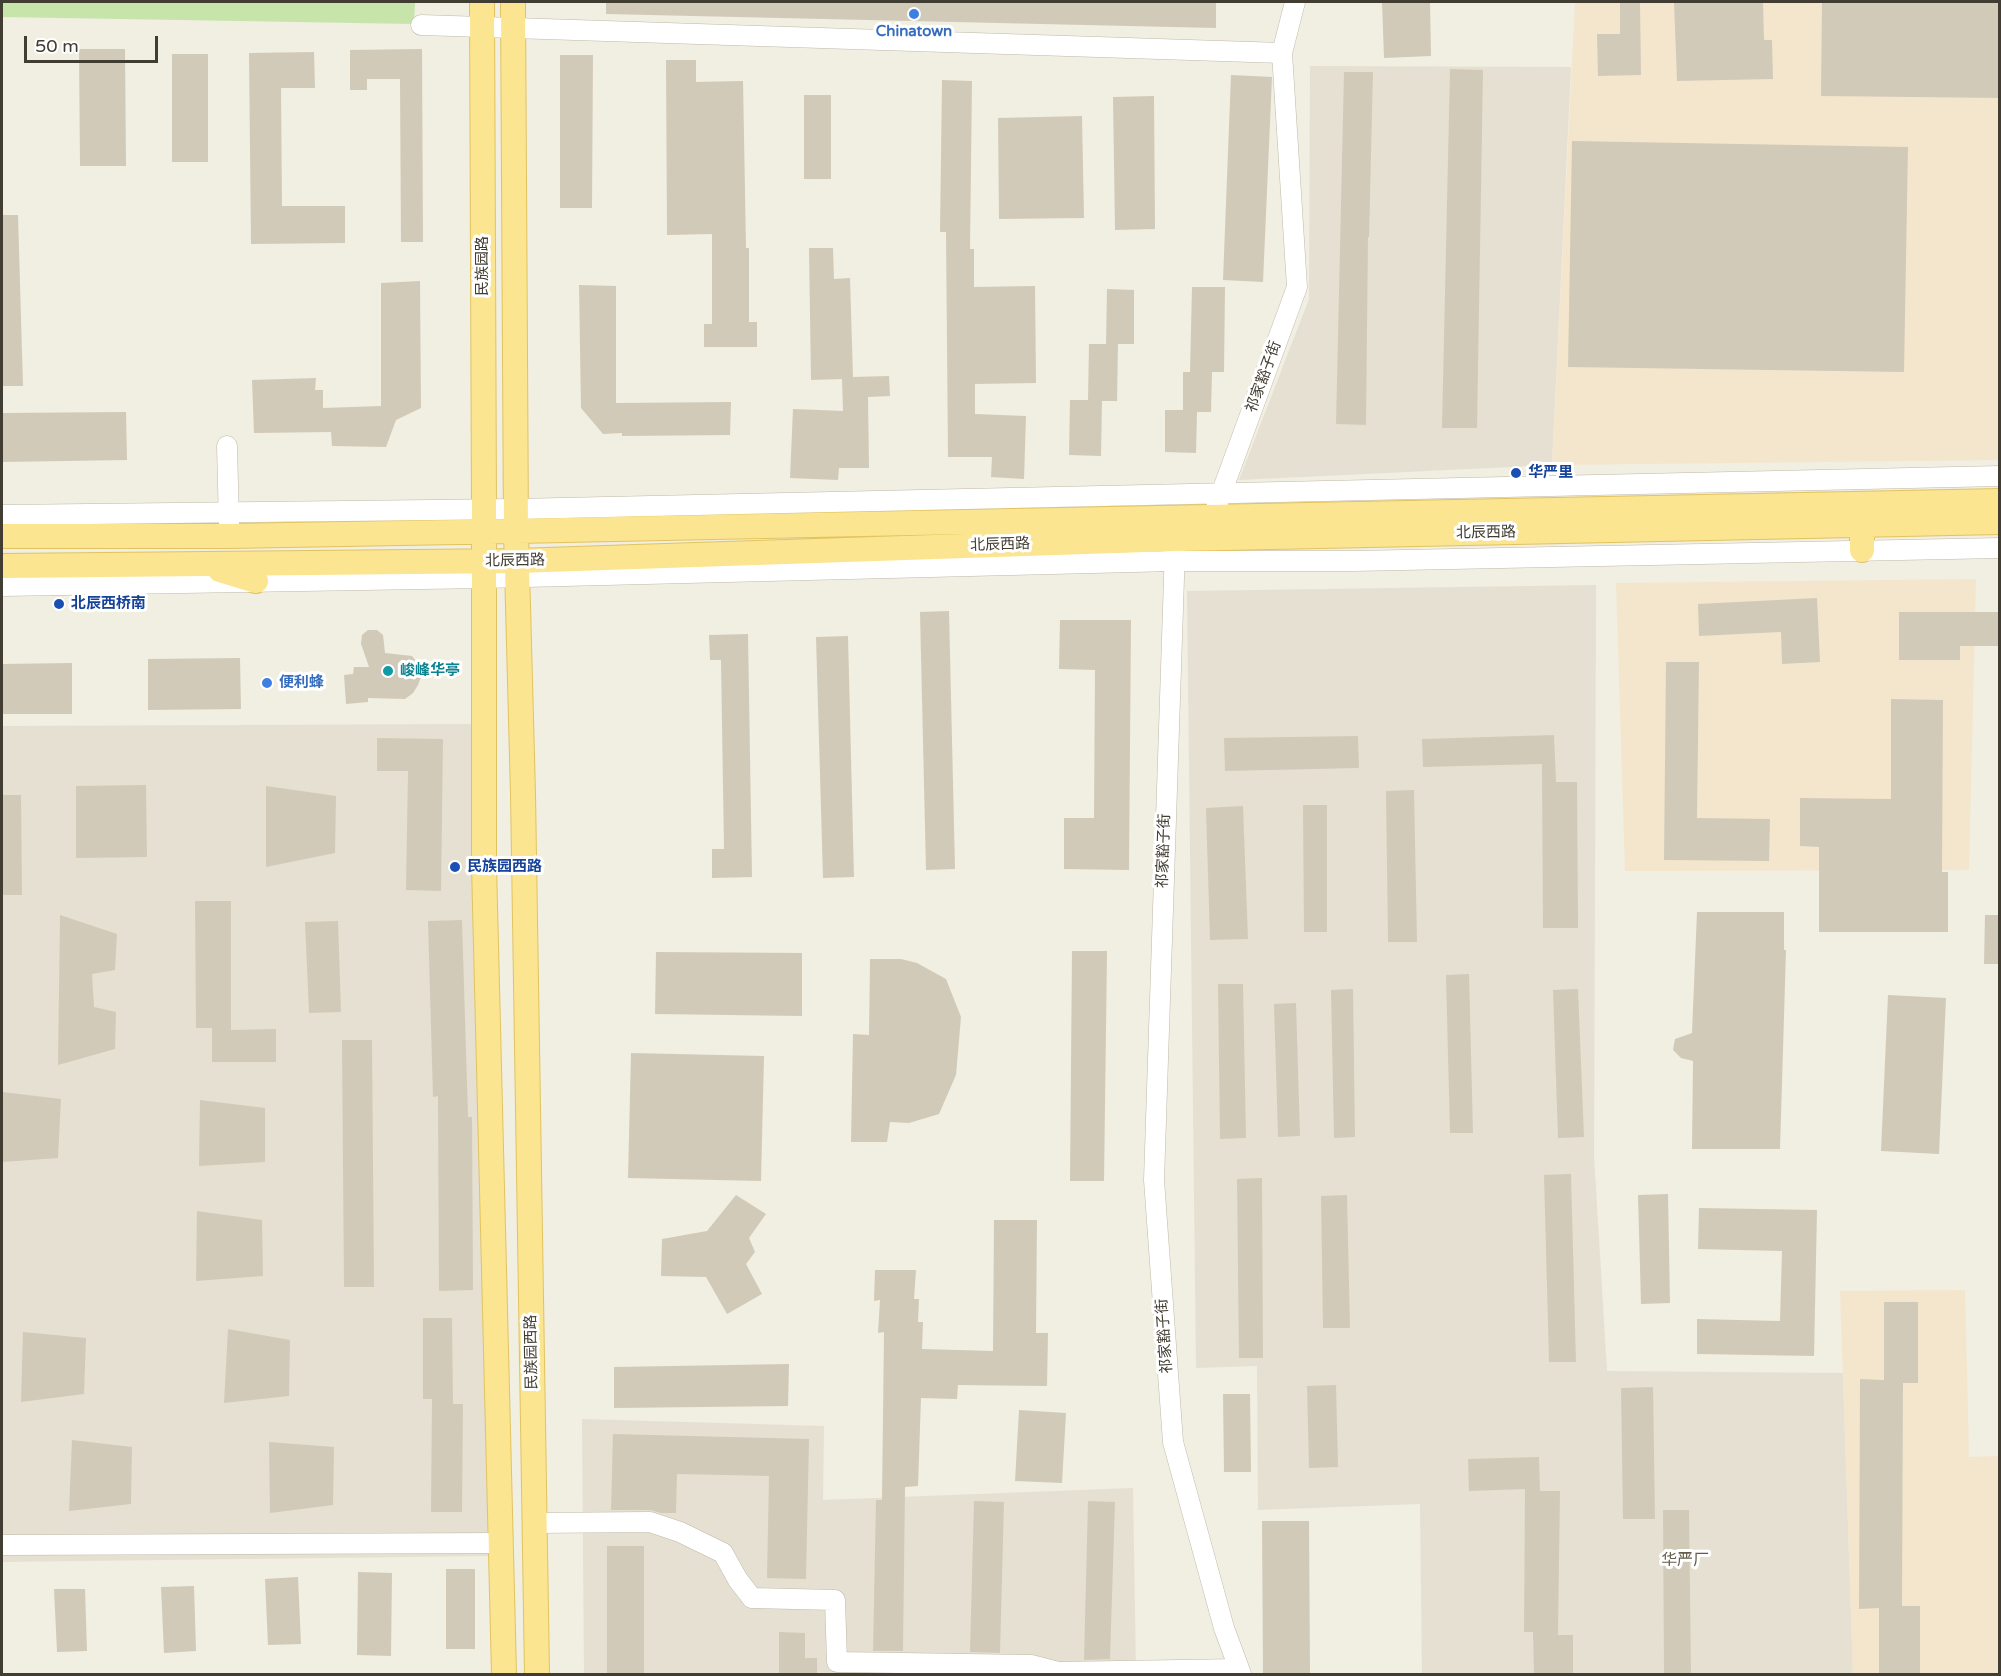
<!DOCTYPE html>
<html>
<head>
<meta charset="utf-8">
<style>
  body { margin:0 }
  #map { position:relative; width:2001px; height:1676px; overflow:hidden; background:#f1eee2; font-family:"Varela Round",sans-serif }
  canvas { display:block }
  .frame { position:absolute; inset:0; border:3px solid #423d33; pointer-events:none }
  .scale { position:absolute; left:24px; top:36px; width:134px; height:27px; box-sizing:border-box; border:3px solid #423d33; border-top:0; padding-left:8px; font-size:18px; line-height:21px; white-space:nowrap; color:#423d33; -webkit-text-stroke:4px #fff; paint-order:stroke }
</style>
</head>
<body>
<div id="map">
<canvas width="2001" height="1676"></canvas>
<div class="frame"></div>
<div class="scale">50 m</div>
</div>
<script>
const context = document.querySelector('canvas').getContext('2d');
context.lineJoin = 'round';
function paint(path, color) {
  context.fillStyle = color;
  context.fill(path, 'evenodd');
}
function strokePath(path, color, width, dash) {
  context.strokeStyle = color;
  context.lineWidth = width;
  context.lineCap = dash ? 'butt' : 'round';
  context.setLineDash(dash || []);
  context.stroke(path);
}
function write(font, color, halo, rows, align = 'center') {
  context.font = font + ' "Varela Round","Noto Sans SC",sans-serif';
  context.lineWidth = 6;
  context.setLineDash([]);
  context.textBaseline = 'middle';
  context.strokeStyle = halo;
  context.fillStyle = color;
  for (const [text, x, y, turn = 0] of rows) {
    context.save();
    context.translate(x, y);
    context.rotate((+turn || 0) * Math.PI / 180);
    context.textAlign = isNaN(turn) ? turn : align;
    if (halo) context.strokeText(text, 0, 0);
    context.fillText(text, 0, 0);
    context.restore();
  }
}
paint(new Path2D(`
  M1310 66 1571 67 1552 465 1239 480 1309 299Z
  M1596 585 1594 1156 1607 1371 1843 1373 1853 1674H1422L1420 1504 1258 1510 1257 1366 1196 1368 1187 591Z
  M472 724 489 1556 2 1562V726Z
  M582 1419 824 1426 823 1500 1133 1488 1136 1674H584Z`), '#e5e0d1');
paint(new Path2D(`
  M1575 2H1999V460L1552 465Z
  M1976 579 1969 870 1625 871 1616 583Z
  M1965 1290 1969 1457 1999 1456V1674H1853L1840 1291Z`), '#f4e6cd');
paint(new Path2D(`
  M2 2H415L414 24 2 17Z`), '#c7e5ab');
paint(new Path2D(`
  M606 2H1216V28L606 14Z
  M1382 2H1430L1431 56 1384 58Z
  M1620 2H1640L1641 75 1598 76 1597 34H1620Z
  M1674 2H1763L1764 40H1772L1773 79 1677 81Z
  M1822 2H2000V98L1821 96Z
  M79 49H125L126 166H80Z
  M422 49 423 242H401L400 79H367V90H350V50Z
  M314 52 315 88H281L282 206H345V243L251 244 249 53Z
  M172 54H208V162H172Z
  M560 55H593L592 208H560Z
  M666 60H696V82L743 81 746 248H749V322H757V347H704V324H712V234L667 235Z
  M1450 69 1483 70 1477 428H1442Z
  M1344 72H1373L1369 237H1368L1366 425 1336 424Z
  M1231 75 1272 77 1263 282 1223 280Z
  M942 80 972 81 970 249H974V287L1035 286 1036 383 975 384V414L1026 416 1024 479 991 477 992 457H948L946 232H940Z
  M804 95H831V179H804Z
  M1154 96 1155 229 1115 230 1113 97Z
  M1082 116 1084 218 999 219 998 118Z
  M1572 141 1908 147 1904 372 1568 367Z
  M2 215H18L23 386H2Z
  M809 248H833L834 279 850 278 853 377 889 376 890 396 868 397 869 468H839L838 480 790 478 793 409 843 411 842 379 811 380Z
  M420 281 421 408 396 420 386 447 332 446 331 432 254 433 252 380 316 378 315 390H323V408L381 406V283Z
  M579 285 616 286V403L731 402 730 435 622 436V433L603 434 581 408Z
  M1192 287H1225L1224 372H1212L1211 412H1197L1196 453 1165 452V410H1183V372H1190Z
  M1107 289 1134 290V344H1106Z
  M1089 344H1118L1117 401H1102L1101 456 1069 455 1070 400H1088Z
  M126 412 127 460 2 462V413Z
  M1817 598 1820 662 1782 664 1781 632 1699 636 1698 604Z
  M949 611 955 869 926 870 920 612Z
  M1899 612H2000V646H1960V660H1899Z
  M1060 620H1131L1129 870 1064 869V818H1094L1095 670 1059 669Z
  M368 630H377L383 635 385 653 412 656 419 665 422 674 418 685 413 693 405 699 368 698V702L346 704 344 675 353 674 354 667H369L361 644 362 635Z
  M748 634 752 877 712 878V849H724L721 660H710L709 635Z
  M848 636 854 877 823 878 816 637Z
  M240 658 241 709 148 710V659Z
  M1666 662H1699L1697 818 1770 819 1769 861 1664 860Z
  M72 663V714H2V664Z
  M1891 699 1943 700 1942 872H1948V932H1819V847L1800 846V798L1891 799Z
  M1554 735 1556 782H1577L1578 928H1543L1542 764 1423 767 1422 739Z
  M1358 736 1359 768 1225 771 1224 738Z
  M377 738 443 739 441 891 406 890 408 771H377Z
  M146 785 147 857 76 858V786Z
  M266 786 336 796 335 853 266 867Z
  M1414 790 1417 942H1388L1386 791Z
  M2 795H21L22 895H2Z
  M1303 805H1327V932H1304Z
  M1243 806 1248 939 1210 940 1206 808Z
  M195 901H231V1030L276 1029V1062H212V1028H196Z
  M1697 912H1784V950H1786L1780 1149H1692L1693 1061 1681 1058 1673 1050 1675 1039 1692 1033Z
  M60 915 117 934 115 970 92 974 94 1007 116 1012 115 1049 58 1065Z
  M1985 915H2000V964H1984Z
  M462 920 468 1117H472L473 1290 439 1291 438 1096 433 1097 428 921Z
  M338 921 341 1012 309 1013 305 922Z
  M1072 951H1107L1104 1181H1070Z
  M656 952 802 953V1016L655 1014Z
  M870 959H901L917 963 946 979 961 1017 956 1075 939 1114 909 1123 890 1122 887 1142H851L853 1034 869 1035Z
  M1469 974 1473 1133H1450L1446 975Z
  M1218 984H1243L1246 1138 1220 1139Z
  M1353 989 1355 1137 1334 1138 1331 990Z
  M1578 989 1584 1137 1558 1138 1553 990Z
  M1888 995 1946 998 1939 1154 1881 1151Z
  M1296 1003 1300 1136 1278 1137 1274 1004Z
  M342 1040H372L374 1287H344Z
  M631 1053 764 1056 761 1181 628 1178Z
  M2 1092 61 1099 58 1158 2 1162Z
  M200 1100 265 1108V1162L199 1166Z
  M1571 1174 1576 1362H1549L1544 1175Z
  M1262 1178 1263 1358H1239L1237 1179Z
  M1668 1194 1670 1303 1641 1304 1638 1195Z
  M736 1195 766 1214 749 1238 755 1252 746 1264 762 1294 727 1314 706 1277 661 1276 662 1239 707 1231Z
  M1347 1195 1350 1328H1323L1321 1196Z
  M1699 1208 1817 1210 1814 1356 1697 1354V1319L1780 1321 1782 1251 1698 1249Z
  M197 1211 262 1220 263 1276 196 1281Z
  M994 1220H1037L1036 1333H1048L1047 1386 958 1385 957 1399 921 1398 918 1486 905 1487 903 1651H873L876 1500H882L884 1332 878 1333 880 1300 874 1301 875 1270H916L914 1299H919L918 1322H923L922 1349 993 1351Z
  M1884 1302H1918V1383H1903L1902 1606H1920V1674H1879V1608L1859 1609 1860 1379 1884 1380Z
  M423 1318H452L453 1404H463L462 1512H431L432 1399H423Z
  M228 1329 290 1340 289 1396 224 1403Z
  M23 1332 86 1338 84 1394 21 1402Z
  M789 1364 788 1406 614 1408V1367Z
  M1336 1385 1338 1467 1309 1468 1307 1386Z
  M1653 1387 1655 1519H1623L1621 1388Z
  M1223 1394H1250L1251 1472H1224Z
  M1019 1410 1066 1413 1062 1483 1015 1481Z
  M613 1434 809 1439 806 1579 767 1578 769 1476 677 1474 676 1513H661L650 1510H611Z
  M72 1440 132 1447 131 1504 69 1511Z
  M269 1442 334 1447 333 1505 270 1513Z
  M1539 1457 1540 1491H1560L1558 1635H1573V1674H1534L1533 1632H1524L1525 1489 1469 1491 1468 1459Z
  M974 1501 1004 1502 1000 1653 970 1652Z
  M1088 1501 1115 1502 1110 1659 1084 1660Z
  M1663 1510H1689L1691 1674H1664Z
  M1262 1521H1309L1310 1674H1263Z
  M607 1546H644V1674H607Z
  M446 1569H475V1649H446Z
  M358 1572 392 1573 391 1656 357 1655Z
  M298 1577 301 1644 268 1645 265 1579Z
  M194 1586 196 1651 164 1653 161 1587Z
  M54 1589H85L87 1651 57 1652Z
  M779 1632 805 1633V1658H817V1674H779Z`), '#d2cab8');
const minor = new Path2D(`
  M421 25 1282 53 1295 2
  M227 446 229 524
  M1217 505 1297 287 1282 53
  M2 515 516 509 2000 476
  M1175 548 1154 1180 1173 1442 1224 1628 1241 1674
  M2 586 484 578 1174 561H1353L2000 548
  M534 1523 650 1522 680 1532 723 1553 738 1580 752 1598 835 1600 837 1662 1031 1665 1058 1672 1239 1669
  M2 1545 502 1543`);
const major = new Path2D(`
  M482 2 484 509V865L504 1674
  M513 2 516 531 523 794 537 1674
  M1862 526V550
  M2 536H229L516 531 2000 501
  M2 566 516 561 1175 539 2000 522
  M220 570 256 581`);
strokePath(minor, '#bfb9a8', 21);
strokePath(major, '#e1c361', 26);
strokePath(minor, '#fff', 20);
strokePath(major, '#fce590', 24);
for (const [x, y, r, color] of [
  [914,14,6,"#3f7fe0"],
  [1516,473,6,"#1a4fb4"],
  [59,604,6,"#1a4fb4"],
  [388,671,6,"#0f9aa8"],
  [267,683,6,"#3f7fe0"],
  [455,867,6,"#1a4fb4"]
]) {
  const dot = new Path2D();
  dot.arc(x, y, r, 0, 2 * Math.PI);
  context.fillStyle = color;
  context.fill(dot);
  strokePath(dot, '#fff', 2);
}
write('bold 15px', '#366cbe', '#fff', [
  ["Chinatown",914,32],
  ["便利蜂",279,683,"left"]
]);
write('15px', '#423d33', '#fff', [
  ["民族园路",483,266,-90],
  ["祁家豁子街",1264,377,-70],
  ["北辰西路",1486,533,-1],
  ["北辰西路",1000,545,-2],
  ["北辰西路",515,561,-1],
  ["祁家豁子街",1164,851,-88],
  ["祁家豁子街",1165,1336,-94],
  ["民族园西路",532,1352,-91]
]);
write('bold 15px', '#164399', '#fff', [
  ["华严里",1528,473],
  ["北辰西桥南",71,604],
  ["民族园西路",467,867]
], 'left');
write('bold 15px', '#0d838f', '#fff', [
  ["峻峰华亭",400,671]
], 'left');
write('16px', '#655c4b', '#fff', [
  ["华严厂",1685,1561]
]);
</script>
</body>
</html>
